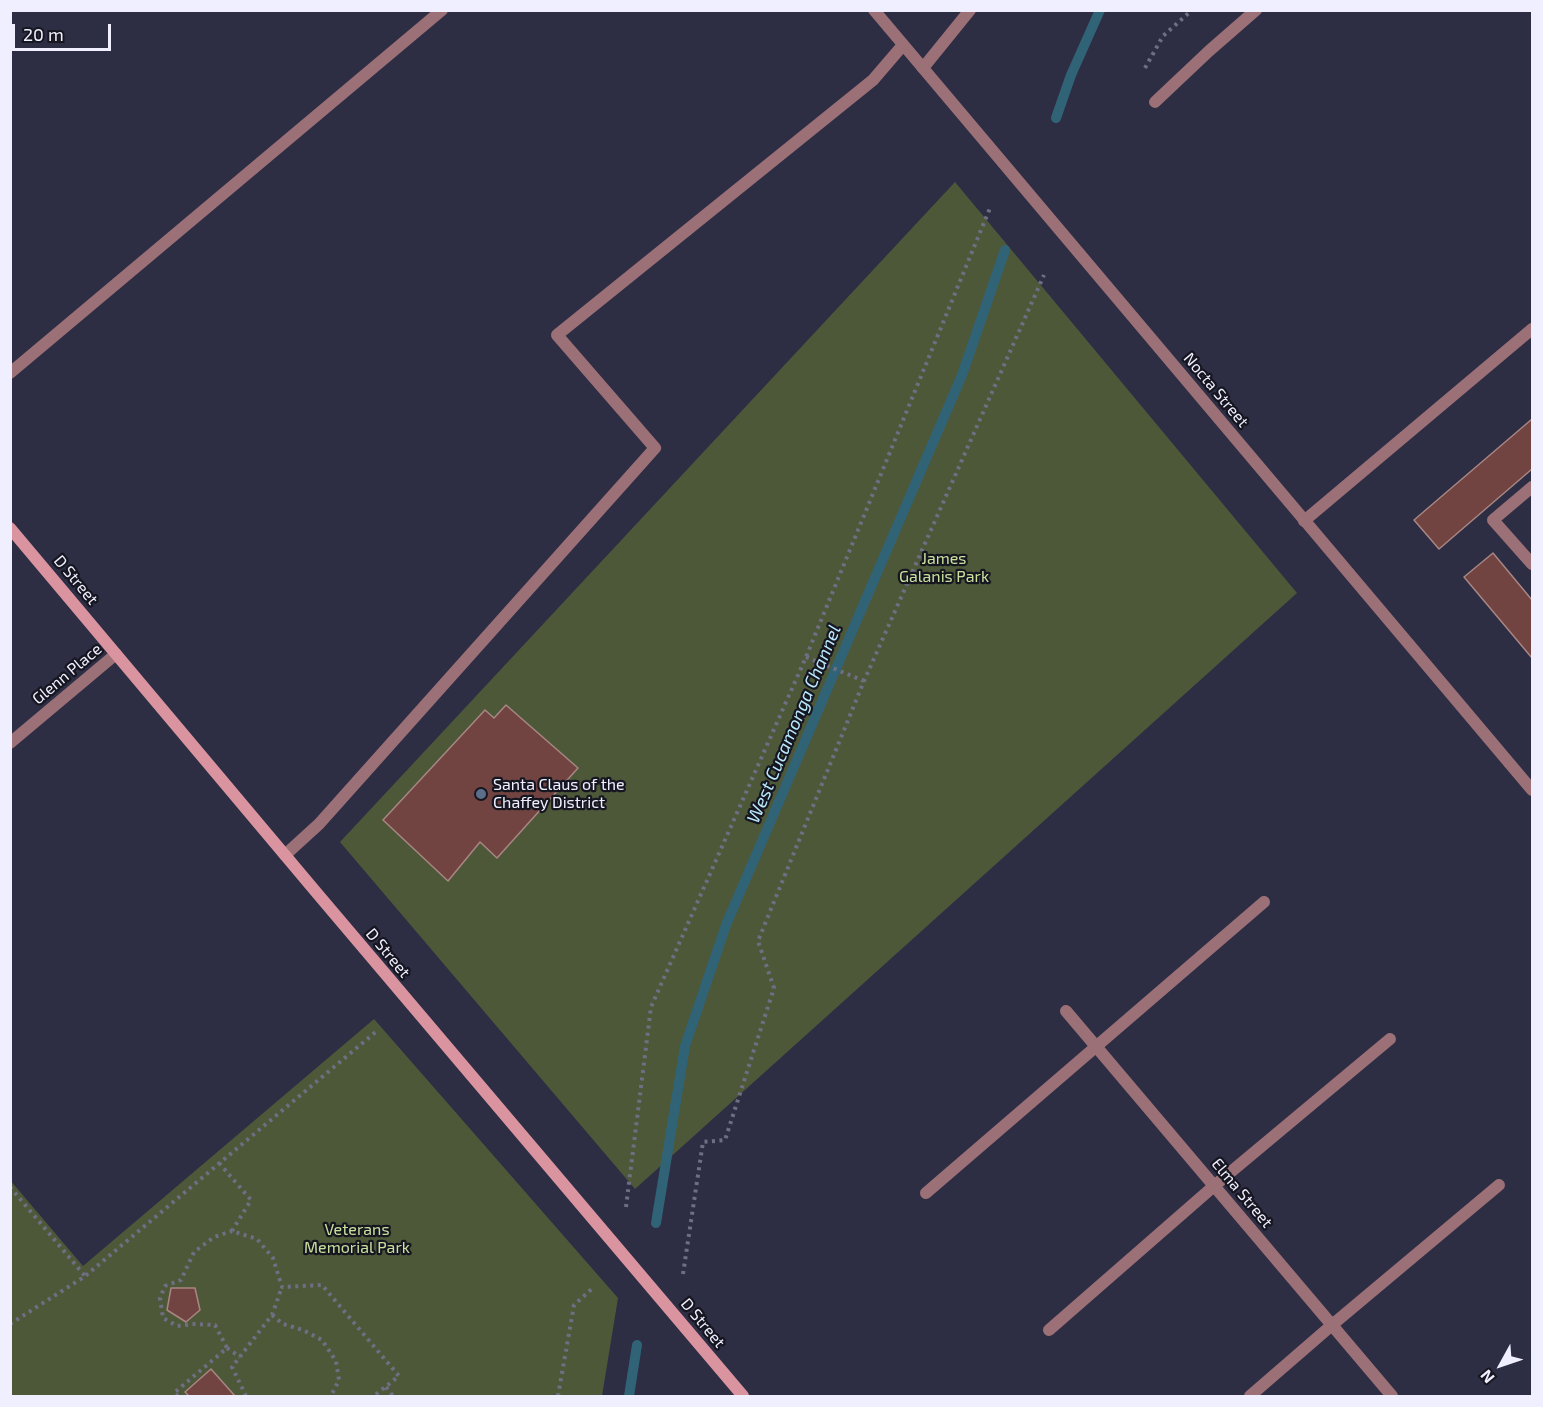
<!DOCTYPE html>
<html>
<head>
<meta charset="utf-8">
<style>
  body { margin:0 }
  #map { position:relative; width:1543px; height:1407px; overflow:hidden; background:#2d2d44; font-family:"Exo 2",sans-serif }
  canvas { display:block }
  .frame { position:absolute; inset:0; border:12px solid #efefff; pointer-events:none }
  .north { position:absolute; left:1471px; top:1335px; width:60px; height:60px; -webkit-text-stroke:4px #161621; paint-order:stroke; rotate:230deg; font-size:16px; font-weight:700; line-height:24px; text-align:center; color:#efefff }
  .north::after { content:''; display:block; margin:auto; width:21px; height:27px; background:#efefff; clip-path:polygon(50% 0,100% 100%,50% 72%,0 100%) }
  .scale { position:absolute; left:12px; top:24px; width:99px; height:27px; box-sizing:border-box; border:3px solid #efefff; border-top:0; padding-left:8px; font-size:18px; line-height:21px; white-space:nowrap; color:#efefff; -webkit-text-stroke:4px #161621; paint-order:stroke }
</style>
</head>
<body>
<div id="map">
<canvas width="1543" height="1407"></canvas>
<div class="frame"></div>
<div class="north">N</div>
<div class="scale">20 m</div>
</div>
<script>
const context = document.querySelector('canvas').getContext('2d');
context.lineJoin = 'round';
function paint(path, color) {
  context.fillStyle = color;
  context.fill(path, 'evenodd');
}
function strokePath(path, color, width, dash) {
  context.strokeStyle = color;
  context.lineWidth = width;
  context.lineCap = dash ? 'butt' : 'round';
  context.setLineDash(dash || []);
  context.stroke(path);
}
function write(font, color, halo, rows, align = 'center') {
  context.font = font + ' "Exo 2",sans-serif';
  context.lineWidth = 4.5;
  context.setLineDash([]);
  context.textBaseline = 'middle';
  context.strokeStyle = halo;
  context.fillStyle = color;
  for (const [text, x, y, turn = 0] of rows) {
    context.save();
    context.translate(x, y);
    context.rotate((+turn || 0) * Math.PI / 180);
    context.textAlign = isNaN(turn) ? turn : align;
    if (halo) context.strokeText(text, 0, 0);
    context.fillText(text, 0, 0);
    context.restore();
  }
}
paint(new Path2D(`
  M955 182 1297 593 635 1189 340 842Z
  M374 1019 618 1298 602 1396H11L10 1180 83 1266Z`), '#4d5839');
strokePath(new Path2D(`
  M1056 118 1071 75 1100 10
  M656 1223 685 1046 726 925 962 375 1005 250
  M629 1396 637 1345`), '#316377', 10);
const building = new Path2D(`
  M1532 419V469L1439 549 1414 520Z
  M1493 553 1532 600V658L1464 577Z
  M506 705 578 768 497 858 480 842 448 881 383 820 485 710 494 718Z
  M171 1288H195L200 1310 186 1322 167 1310Z
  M211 1369 235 1396H189L185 1392Z`);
paint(building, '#714441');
strokePath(building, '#a88683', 1.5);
strokePath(new Path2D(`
  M1145 68 1163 36 1192 10
  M806 657 864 681
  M219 1163 251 1200 232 1231 257 1239 273 1258 282 1287 322 1285 399 1376 374 1396
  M10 1187 85 1276
  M626 1207 651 1007 806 657 990 208
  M683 1274 703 1142 725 1140 774 988 758 941 864 681 1044 275
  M272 1315 283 1324 303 1330 322 1340 336 1361 339 1380 331 1396
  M10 1324 84 1277 378 1030
  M227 1348 240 1357
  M386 1387 393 1396
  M178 1396 174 1393 227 1348 215 1325 195 1324 177 1326 163 1318 160 1298 165 1286 181 1280 194 1252 214 1237 232 1231
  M246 1396 232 1367 272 1315 282 1287
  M558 1396 574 1305 593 1288`), '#6f6f84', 4, [3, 4.5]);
strokePath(new Path2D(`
  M923 68 970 10
  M1155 102 1209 51 1256 10
  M1532 487 1493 520 1532 564
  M1304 521 1532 329
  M926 1193 1264 902
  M1049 1330 1214 1186 1390 1039
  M1250 1396 1332 1325 1499 1185`), '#9b7077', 12);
strokePath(new Path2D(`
  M874 10 1532 790
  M10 373 442 10
  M10 743 116 654
  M285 855 319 824 655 448 557 335 873 80 903 45
  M1066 1011 1392 1396`), '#9b7077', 12);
strokePath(new Path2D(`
  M10 528 316 892 743 1396`), '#d9949f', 12);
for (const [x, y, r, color] of [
  [481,794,6,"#5c6f8a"]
]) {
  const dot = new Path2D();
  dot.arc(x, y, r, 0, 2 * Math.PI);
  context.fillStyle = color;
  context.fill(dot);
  strokePath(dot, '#161621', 2);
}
write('16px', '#efefff', '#161621', [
  ["Nocta Street",1216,390,50],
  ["D Street",76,580,50],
  ["Glenn Place",67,674,-40],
  ["D Street",388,953,50],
  ["Elma Street",1242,1193,50],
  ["D Street",703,1323,50]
]);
write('16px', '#c9e19d', '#161621', [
  ["James",944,559],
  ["Galanis Park",944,577],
  ["Veterans",357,1230],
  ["Memorial Park",357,1248]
]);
write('16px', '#efefff', '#161621', [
  ["Santa Claus of the",493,785],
  ["Chaffey District",493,803]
], 'left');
write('italic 18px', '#bae9fd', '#161621', [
  ["West Cucamonga Channel",794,724,-67]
]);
</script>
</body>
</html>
